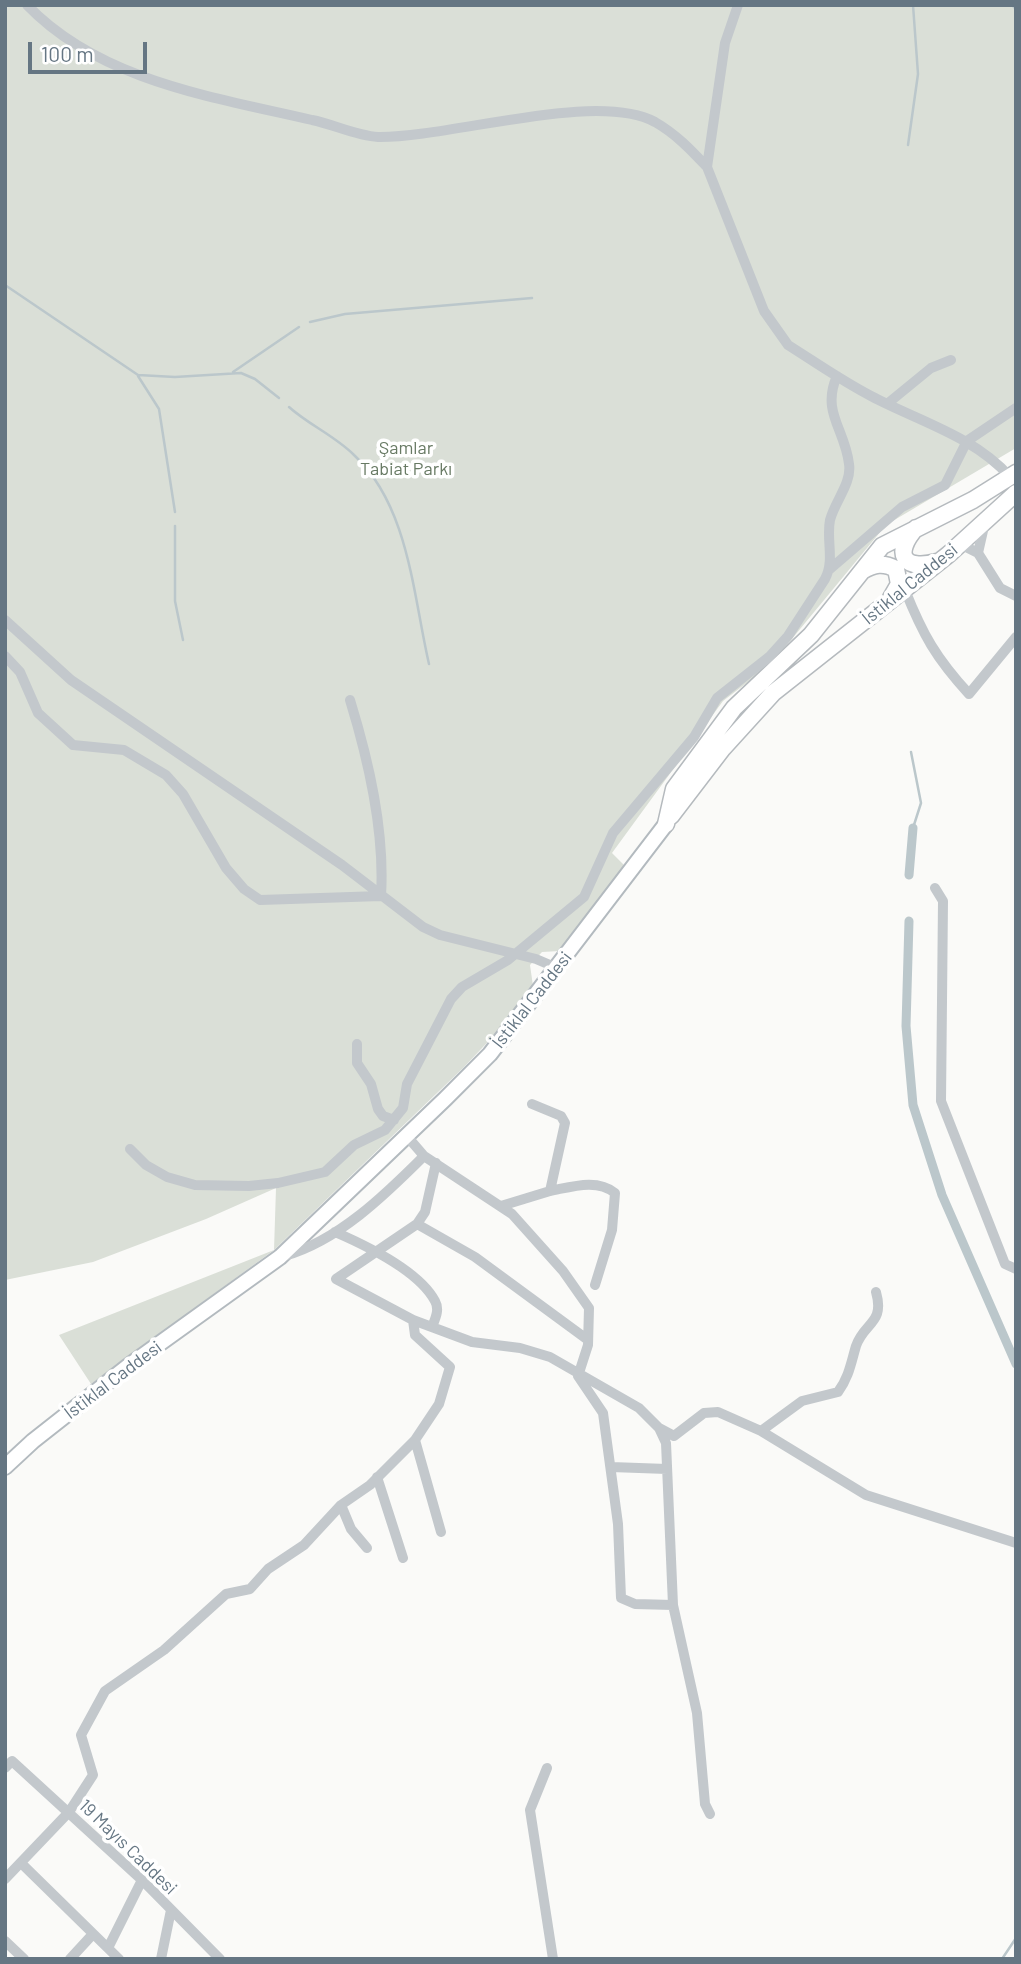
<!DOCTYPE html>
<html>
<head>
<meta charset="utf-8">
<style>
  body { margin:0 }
  #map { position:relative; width:1021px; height:1964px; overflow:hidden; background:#fafaf8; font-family:Barlow,sans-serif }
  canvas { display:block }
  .frame { position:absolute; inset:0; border:7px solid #657683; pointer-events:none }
  .scale { position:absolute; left:28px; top:42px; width:119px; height:32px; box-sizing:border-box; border:4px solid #657683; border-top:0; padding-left:9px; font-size:21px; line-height:24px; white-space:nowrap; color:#657683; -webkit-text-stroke:5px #fff; paint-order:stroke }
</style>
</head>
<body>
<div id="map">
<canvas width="1021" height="1964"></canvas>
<div class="frame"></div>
<div class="scale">100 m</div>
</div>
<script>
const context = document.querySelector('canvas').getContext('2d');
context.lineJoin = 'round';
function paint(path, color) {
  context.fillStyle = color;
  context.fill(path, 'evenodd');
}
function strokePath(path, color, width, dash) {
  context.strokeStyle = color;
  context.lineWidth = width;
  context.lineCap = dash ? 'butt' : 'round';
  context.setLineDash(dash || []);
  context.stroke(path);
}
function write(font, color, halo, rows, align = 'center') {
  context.font = font + ' Barlow,sans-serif';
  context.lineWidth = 7;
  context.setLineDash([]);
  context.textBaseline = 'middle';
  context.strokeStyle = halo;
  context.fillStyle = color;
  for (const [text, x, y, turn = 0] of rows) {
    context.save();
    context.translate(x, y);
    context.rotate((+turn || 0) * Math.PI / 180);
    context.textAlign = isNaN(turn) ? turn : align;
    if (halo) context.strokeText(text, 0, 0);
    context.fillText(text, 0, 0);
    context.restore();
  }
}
paint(new Path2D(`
  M5 5H1016V448L886 525 791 640 761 672 723 701 612 853 625 866 560 951 542 952 530 965 533 986 502 1027 463 1068 274 1250 91 1384 59 1335 274 1250 276 1188 206 1219 93 1262 5 1280Z`), '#dadfd7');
strokePath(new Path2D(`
  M1012 5 1016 9
  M908 145 918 74 913 5
  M5 285 138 375 175 377 241 373 255 379 279 398
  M310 322 345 314 532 298
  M233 372 299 327
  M138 376 159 409 175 512
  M289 407C309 425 335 436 354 455 409 506 413 595 429 664
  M175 526V601L183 640
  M911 752 921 803 913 828
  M1002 1959 1016 1938`), '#bbc7cb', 2.5);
strokePath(new Path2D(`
  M909 875 913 828
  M909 921 906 1026 913 1105 942 1195 1016 1364`), '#bbc7cb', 9);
const secondary = new Path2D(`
  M5 1467 33 1441 127 1367 280 1257 445 1099 490 1054 666 824`);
const primary = new Path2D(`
  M916 528C893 554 903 571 937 562
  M862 571C874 564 883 562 896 569L899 584 891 598
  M671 816 723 748 773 693 949 554 1016 493
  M666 824 674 789 734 708 811 635 882 546 973 500 1016 473`);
strokePath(secondary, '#b3babf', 18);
strokePath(primary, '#b5babe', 19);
strokePath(new Path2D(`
  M27 5C100 81 213 97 312 120 333 124 356 136 378 137 450 138 596 90 655 122 676 134 691 150 707 167
  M738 5 725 43 707 167 764 311 788 345C815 362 842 381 871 396 918 421 974 436 1010 477
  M887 404 931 368 951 360
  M960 544 978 553 985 522
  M978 553 1000 588 1016 596
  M830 569 902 507 945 485 967 441 1016 408
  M905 590C923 635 936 658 969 694L1016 637
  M5 620 71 680 342 865 423 927 440 935 536 959 557 968
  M5 656 20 672 38 713 73 745 124 750 166 775 183 794 226 868 244 889 260 900 381 896C385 831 369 762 350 700
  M935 888 943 901 941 1101 1005 1264 1016 1269
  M357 1044V1063L371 1084 378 1109 383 1116 394 1120
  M406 1135 424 1156 512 1214 563 1271 589 1308 588 1345 578 1376 603 1413 618 1524 621 1598 635 1604 673 1605
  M130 1149 146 1165 167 1177 195 1185 249 1186 278 1183 325 1172 354 1145 385 1130 403 1108 407 1084 451 999 462 987 508 960 584 897 613 833 694 737 717 698 769 657 788 636 825 579C835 560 826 540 830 520 835 501 852 483 849 464 845 429 821 412 837 376
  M436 1163 425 1212 417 1224 336 1279 413 1320 472 1342 520 1348 550 1357 639 1408 659 1428 666 1443 673 1605 697 1713 705 1804 710 1814
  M550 1191C571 1187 597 1178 615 1193L612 1230 595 1285
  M501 1206 550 1191 565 1123 561 1116 532 1104
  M417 1224 475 1257 588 1340
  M335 1232C365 1245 419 1271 435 1301 440 1310 435 1319 432 1327
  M284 1256C338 1241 385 1195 424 1156
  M659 1428 674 1436 704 1413 718 1412 761 1431 866 1495 1016 1543
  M761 1431 802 1401 838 1392C849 1377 851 1363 856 1346 864 1322 885 1324 876 1292
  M415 1440 441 1532
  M611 1467 667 1469
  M377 1477 403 1558
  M341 1505 351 1529 367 1548
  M5 1768 12 1761 142 1880 220 1959
  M547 1768 530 1810 553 1959
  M21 1863 119 1959
  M5 1879 69 1812 93 1775 81 1735 105 1691 164 1650 226 1594 250 1589 268 1569 304 1545 341 1505 370 1485 415 1440 439 1404 450 1367 415 1335 413 1320
  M5 1941 24 1959
  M108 1948 142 1880
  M70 1959 93 1934
  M161 1959 171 1910`), '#c3c8cc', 10);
strokePath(secondary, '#fff', 14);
strokePath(primary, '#fff', 16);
write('18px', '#687a64', '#fff', [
  ["Şamlar",406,448],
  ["Tabiat Parkı",406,469]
]);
write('18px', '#657683', '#fff', [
  ["İstiklal Caddesi",910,584,-39],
  ["İstiklal Caddesi",532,1000,-52],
  ["İstiklal Caddesi",113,1380,-37],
  ["19 Mayıs Caddesi",128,1847,44]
]);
</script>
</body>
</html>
